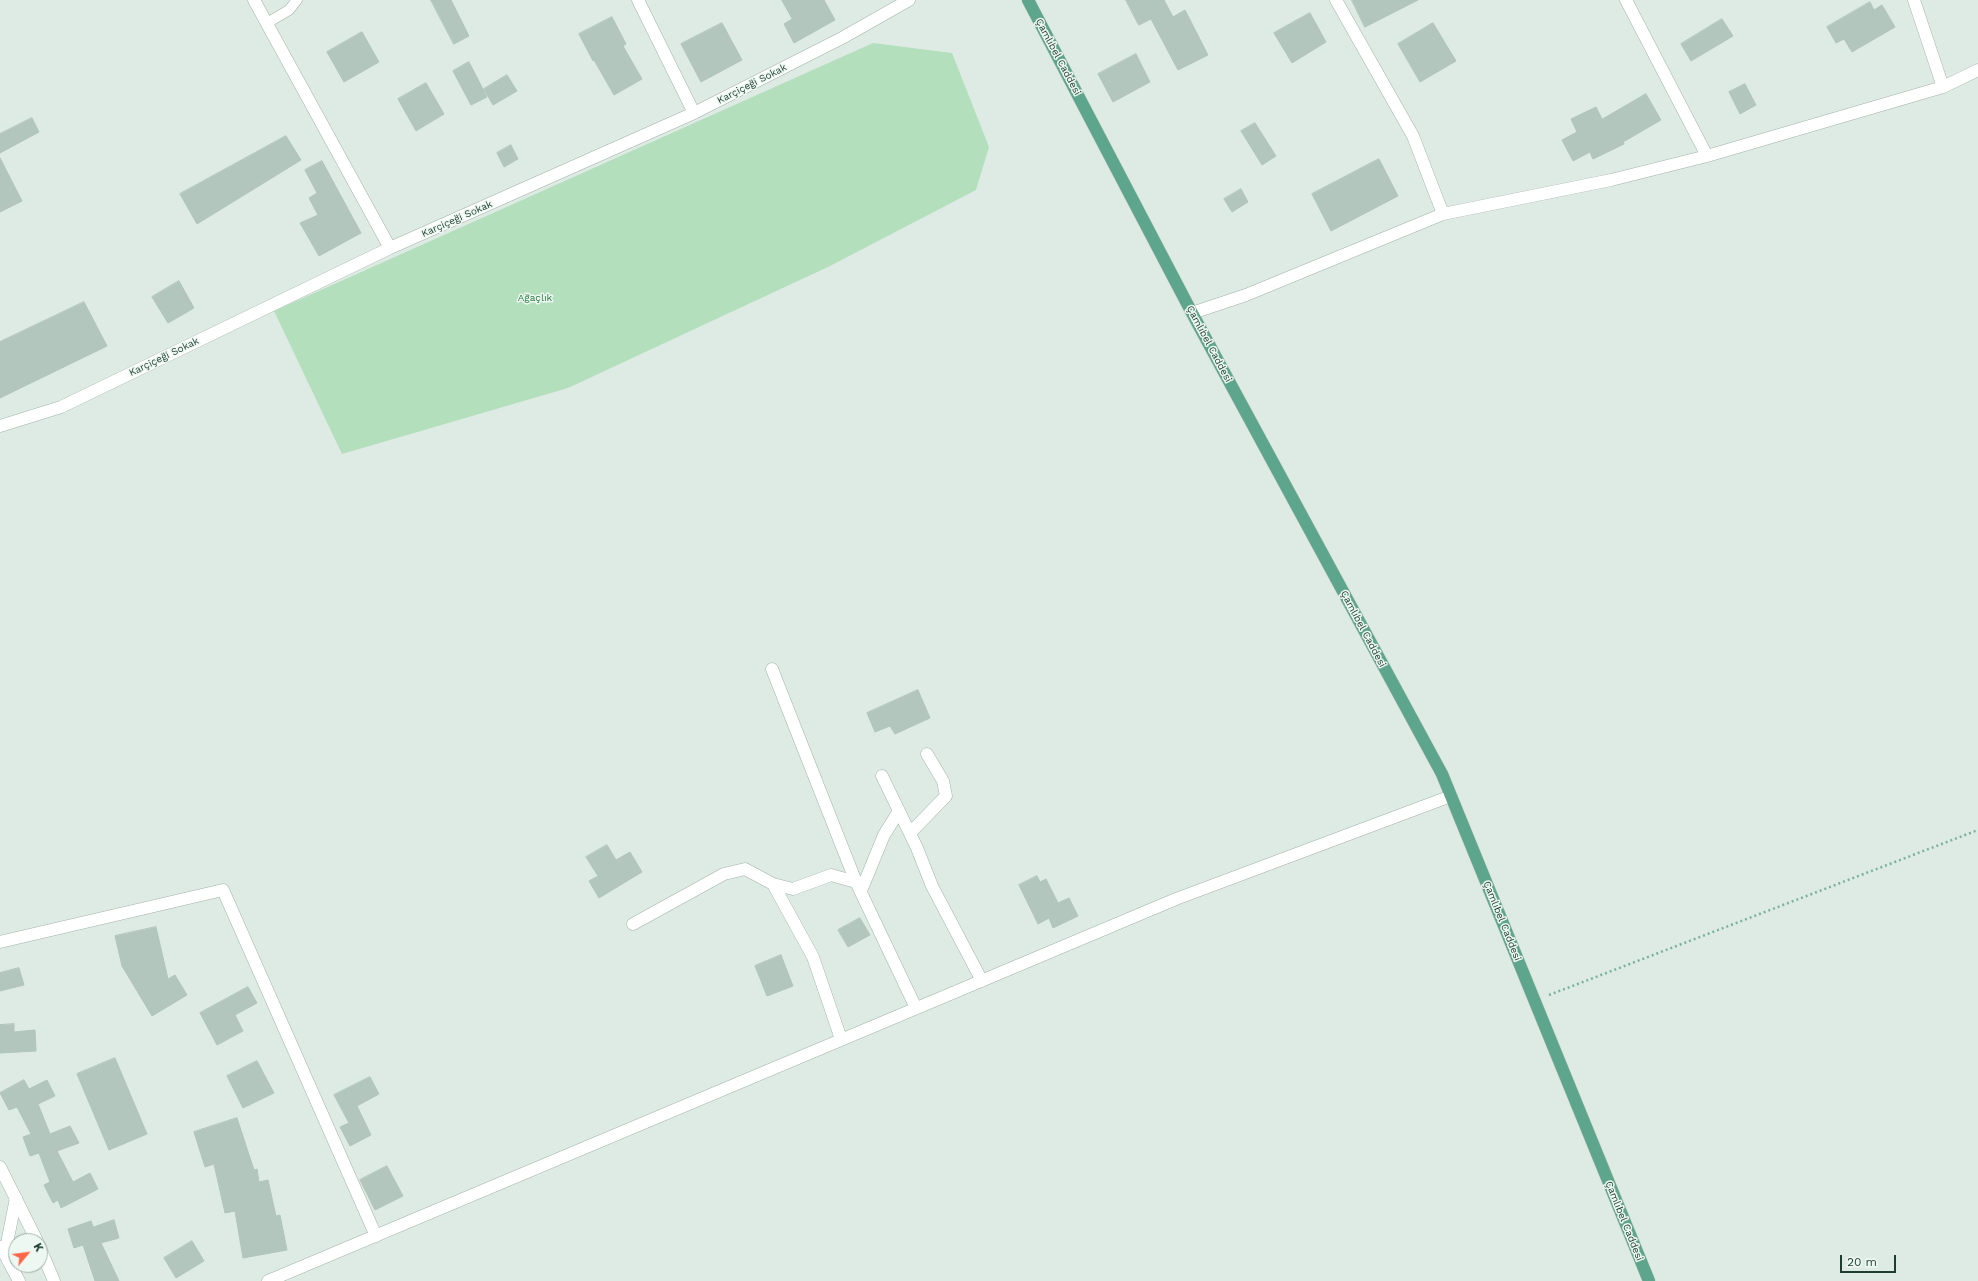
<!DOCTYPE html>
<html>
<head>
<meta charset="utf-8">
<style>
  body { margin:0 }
  #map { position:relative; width:1978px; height:1281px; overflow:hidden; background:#deebe4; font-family:"Work Sans",sans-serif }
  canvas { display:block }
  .north { position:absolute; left:8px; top:1233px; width:40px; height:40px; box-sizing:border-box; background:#eef8f2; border:1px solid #9bada5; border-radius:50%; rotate:61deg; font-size:11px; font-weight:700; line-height:16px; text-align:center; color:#1e3d31 }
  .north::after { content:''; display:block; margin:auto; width:14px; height:18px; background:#ff6548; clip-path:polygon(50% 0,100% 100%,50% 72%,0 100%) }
  .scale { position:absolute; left:1840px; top:1255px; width:56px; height:18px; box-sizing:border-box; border:2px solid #1e3d31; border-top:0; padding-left:5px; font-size:12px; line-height:14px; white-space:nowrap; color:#1e3d31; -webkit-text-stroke:3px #eef8f2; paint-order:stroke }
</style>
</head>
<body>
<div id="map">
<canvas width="1978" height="1281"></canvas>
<div class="north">K</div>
<div class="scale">20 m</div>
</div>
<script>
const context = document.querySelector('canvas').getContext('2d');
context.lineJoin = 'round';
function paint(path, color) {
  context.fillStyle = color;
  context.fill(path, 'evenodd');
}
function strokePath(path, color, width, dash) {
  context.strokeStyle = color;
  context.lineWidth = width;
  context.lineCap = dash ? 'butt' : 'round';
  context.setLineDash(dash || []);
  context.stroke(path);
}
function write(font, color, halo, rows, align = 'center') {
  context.font = font + ' "Work Sans",sans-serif';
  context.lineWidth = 3;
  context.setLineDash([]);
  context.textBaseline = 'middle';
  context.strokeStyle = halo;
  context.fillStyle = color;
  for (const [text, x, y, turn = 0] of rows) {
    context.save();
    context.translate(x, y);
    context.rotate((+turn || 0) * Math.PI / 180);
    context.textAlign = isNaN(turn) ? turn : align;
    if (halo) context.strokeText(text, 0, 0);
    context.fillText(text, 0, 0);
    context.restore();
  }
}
paint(new Path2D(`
  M873 43 952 53 989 147 976 190 830 266 568 388 342 454 274 311Z`), '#b4dfbc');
const building = new Path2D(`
  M431 0H451L469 36 454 44Z
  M782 0H824L835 20 794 43 784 24 792 19Z
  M1126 0H1164L1173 17 1185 10 1208 55 1178 70 1151 19 1139 25Z
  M1352 0H1418L1365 27Z
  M1870 2 1874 10 1882 5 1895 27 1852 52 1844 39 1836 43 1827 27Z
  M1310 13 1326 42 1292 63 1274 33Z
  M612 17 626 44 623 46 642 79 614 95 594 60 593 61 579 34Z
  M1722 19 1733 36 1691 61 1681 44Z
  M722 23 742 60 701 82 681 44Z
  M1433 23 1456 61 1420 82 1398 44Z
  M362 32 379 62 344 82 327 52Z
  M1136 54 1150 82 1113 102 1098 74Z
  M469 62 487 97 471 105 453 71Z
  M507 75 517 91 493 105 484 89Z
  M426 83 444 114 416 131 398 99Z
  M1745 84 1756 105 1740 114 1729 92Z
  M1646 94 1661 120 1623 142 1624 144 1593 159 1590 152 1573 161 1562 140 1577 132 1571 119 1596 107 1602 119Z
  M32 118 39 132 0 153V134Z
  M1255 123 1276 156 1262 165 1241 131Z
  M286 136 301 160 197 224 180 194Z
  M511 145 518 159 504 167 497 153Z
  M0 158 22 201 0 212Z
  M1379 159 1398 196 1331 231 1312 194Z
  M322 161 361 233 319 256 300 223 318 215 309 198 317 193 305 170Z
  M1241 189 1248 202 1232 212 1224 199Z
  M179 281 194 308 168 323 152 297Z
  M84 302 107 346 0 398V342Z
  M918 690 930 718 895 734 890 726 875 732 867 713Z
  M607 845 616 860 630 852 642 872 599 898 589 881 598 876 586 857Z
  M1037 876 1040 882 1046 879 1058 903 1069 898 1078 916 1053 928 1049 918 1038 924 1019 885Z
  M860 918 870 935 848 947 838 930Z
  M156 927 168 979 175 975 187 995 152 1016 122 966 115 936Z
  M781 955 793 986 767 996 755 966Z
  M19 968 24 985 0 991V973Z
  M248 987 257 1003 235 1015 243 1031 217 1045 200 1013Z
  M14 1024V1032L35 1030 36 1051 0 1053V1025Z
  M115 1058 147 1134 109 1150 77 1074Z
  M257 1061 274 1093 243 1108 227 1076Z
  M370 1077 379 1094 357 1106 371 1135 350 1146 340 1127 349 1123 334 1095Z
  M24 1080 29 1089 47 1080 55 1096 38 1104 50 1134 70 1126 79 1143 57 1151 73 1182 90 1173 98 1189 61 1208 58 1200 53 1203 44 1185 50 1182 39 1153 30 1156 23 1137 31 1134 17 1107 9 1110 0 1093Z
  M237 1118 254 1170 257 1169 259 1182 268 1180 276 1216 280 1215 287 1250 243 1258 235 1211 225 1213 214 1164 205 1167 194 1132Z
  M387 1166 403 1196 375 1210 360 1180Z
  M114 1220 119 1238 101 1243 119 1281H95L83 1245 74 1248 68 1229 91 1221 93 1227Z
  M192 1241 204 1261 176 1278 164 1258Z`);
paint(building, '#b3c6bd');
strokePath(building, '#b0c5ba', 1);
const service = new Path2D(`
  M267 23 289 10 297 0`);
const minor = new Path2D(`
  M254 0 390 248
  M638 0 694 113
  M1336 0 1413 136 1443 214
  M1626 0 1707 156
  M1914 0 1943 87
  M1192 313 1246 295 1443 214 1611 180 1707 156 1943 87 1978 70
  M0 426 61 407 390 248 694 113 842 38 909 0
  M772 669 856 882 916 1008
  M882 776 917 848 932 886 982 981
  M910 833 946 796 943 781 927 754
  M773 884 813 957 841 1039
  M861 891 884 835 899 811
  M633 924 724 874 745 869 773 884 793 889 831 875 856 882
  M0 942 223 890 376 1236
  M1 1247 19 1281
  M5 1253 16 1198
  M268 1281 1176 899 1451 796`);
const tertiary = new Path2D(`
  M0 1167 37 1241
  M40 1248 54 1281`);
const primary = new Path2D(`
  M1028 0 1192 313 1442 774 1649 1281`);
strokePath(service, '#a1b3ab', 11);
strokePath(minor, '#a1b3ab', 13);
strokePath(tertiary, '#a1b3ab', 13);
strokePath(primary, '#bcc5c1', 13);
strokePath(new Path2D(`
  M1549 995 1978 830`), '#7bb29c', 2.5, [2, 3]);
strokePath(service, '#fff', 10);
strokePath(minor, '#fff', 12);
strokePath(tertiary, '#fff', 12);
strokePath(primary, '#5da68d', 12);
write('10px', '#1e3d31', '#eef8f2', [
  ["Çamlıbel Caddesi",1058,57,62],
  ["Karçiçeği Sokak",752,84,-27],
  ["Karçiçeği Sokak",457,219,-24],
  ["Çamlıbel Caddesi",1209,344,62],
  ["Karçiçeği Sokak",164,357,-26],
  ["Çamlıbel Caddesi",1363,629,62],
  ["Çamlıbel Caddesi",1502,921,68],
  ["Çamlıbel Caddesi",1624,1221,68]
]);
write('10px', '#24773d', '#eef8f2', [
  ["Ağaçlık",535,298]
]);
</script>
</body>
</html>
